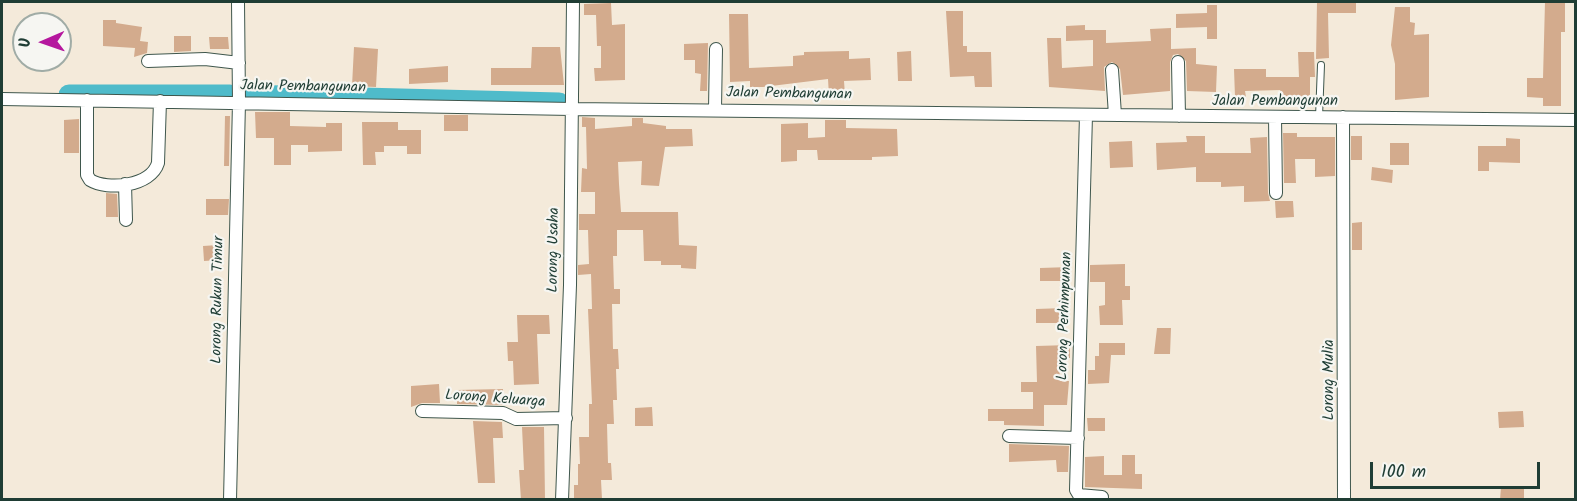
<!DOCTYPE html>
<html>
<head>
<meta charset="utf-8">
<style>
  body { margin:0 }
  #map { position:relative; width:1577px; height:501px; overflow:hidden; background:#f4eada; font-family:Kalam,sans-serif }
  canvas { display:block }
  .frame { position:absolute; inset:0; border:3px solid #1f3d34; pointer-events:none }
  .north { position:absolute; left:12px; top:12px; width:60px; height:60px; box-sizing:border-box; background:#f6f6f2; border:2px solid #a0aca6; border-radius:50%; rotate:268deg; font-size:16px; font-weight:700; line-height:24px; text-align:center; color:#1f3d34 }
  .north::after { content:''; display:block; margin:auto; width:21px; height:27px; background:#b5179e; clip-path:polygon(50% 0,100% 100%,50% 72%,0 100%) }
  .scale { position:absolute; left:1370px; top:462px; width:170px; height:27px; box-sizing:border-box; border:3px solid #1f3d34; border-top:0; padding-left:8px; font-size:18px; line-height:21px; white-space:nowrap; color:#1f3d34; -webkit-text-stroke:4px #f6f6f2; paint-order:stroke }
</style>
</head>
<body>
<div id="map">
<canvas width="1577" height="501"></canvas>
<div class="frame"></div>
<div class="north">U</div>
<div class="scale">100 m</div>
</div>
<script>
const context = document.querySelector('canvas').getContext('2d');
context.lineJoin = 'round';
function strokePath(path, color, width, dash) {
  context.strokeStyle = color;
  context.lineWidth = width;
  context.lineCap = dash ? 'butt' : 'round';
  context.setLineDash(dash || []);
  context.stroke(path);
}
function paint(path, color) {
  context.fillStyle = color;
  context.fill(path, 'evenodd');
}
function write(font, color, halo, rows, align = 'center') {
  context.font = font + ' Kalam,sans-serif';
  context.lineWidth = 4.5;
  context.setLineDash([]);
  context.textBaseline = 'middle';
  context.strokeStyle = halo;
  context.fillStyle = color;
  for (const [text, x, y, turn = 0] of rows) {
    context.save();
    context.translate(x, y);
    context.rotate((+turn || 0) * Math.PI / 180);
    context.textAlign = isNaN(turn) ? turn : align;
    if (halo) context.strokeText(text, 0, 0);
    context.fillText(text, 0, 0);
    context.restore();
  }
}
strokePath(new Path2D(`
  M69 95H230
  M244 95 559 103`), '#4fbbca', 21);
paint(new Path2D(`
  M1317 2H1356V13H1328L1329 58 1316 59Z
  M1545 2H1565V32H1561V106H1543V98L1527 97V78H1543Z
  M611 3 612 25 625 24V80L595 81 594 68H601V46H597L596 15H584V4Z
  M1207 5H1217V39H1207V27L1176 28V14L1207 13Z
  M1395 7H1410V22L1415 23 1414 35 1429 34V97L1395 100V64L1391 45Z
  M946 11H963V46H967V52H991L992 87H975L974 76 950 77Z
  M729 14H748L749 68 793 66V56L804 55V52L849 51V59L870 58 871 80 844 81 845 95 829 96 828 79 763 87H750V81L730 82Z
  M103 20H116V23L142 27 140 41 148 42 147 53 134 57 135 48 103 46Z
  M1085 25V30H1106V43L1151 41 1150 29 1171 28V49L1196 48V64L1217 66 1216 92 1187 91 1186 61 1178 54 1173 55 1170 62V91L1123 95 1120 69 1112 62 1104 67 1105 91 1049 87 1047 38H1061L1062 68 1093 66V40L1066 41V26Z
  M174 36H191V51L174 52Z
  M209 37H228L229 49H210Z
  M708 43 707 91H700L701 74 695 73V60H684V44Z
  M354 47 378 49 376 87 352 86Z
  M532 47H560L564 85H491V68H531Z
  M911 51 912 81H898L897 52Z
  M1298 52H1314L1315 77H1310V96L1280 100V90L1245 91 1246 97H1235L1234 69H1266V77H1299Z
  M448 66V82L409 84V69Z
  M255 112H290V126L326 127V123H342V151L308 152V145H291V165H274V138H256Z
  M444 115H468V131H444Z
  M225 116H230L229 166H224Z
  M582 117 595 118V129L632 126V118H643V123L666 126V129H692L693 146 665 147 659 186 641 185 642 161 618 162 619 184 621 212H678L679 245 697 246 696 269 681 268V265H661V261H644L643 230H617V256H613L614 289H620V304H612L613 349H618L619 369H616L617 400H613L614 424H607L608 463H611L612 480H601L602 499 574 500V485H578V464H580L579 437H589V404H592L588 309H592L591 274 578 275V265L589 264 588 230H579V214H595V192H581L582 168 587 169 586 127H582Z
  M79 119V153H64V120Z
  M825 120H846V128L897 129 898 156 872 157V160H818L817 150H797V161L781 162V124L808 123V138L825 137Z
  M362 122H398V130H421V154H407V146H384V152H375L376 165H363Z
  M1283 133H1297V137H1335V176L1315 177V159H1295L1296 183H1284Z
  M1186 136H1205V153H1251L1250 138 1267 137 1268 193 1270 201 1244 202V186L1221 187V182H1196V167L1157 170 1156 143 1187 142Z
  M1351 136H1362V160H1351Z
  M1506 138 1520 139V163L1489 162V171H1478V146H1506Z
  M1132 141 1133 167 1110 168 1109 142Z
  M1390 143H1409V165H1390Z
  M1372 167 1393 170 1392 183 1371 180Z
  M106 193 117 194 118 217H106Z
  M206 199H229L228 215H206Z
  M1275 201H1293L1294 217 1276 218Z
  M1362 222V250H1352V223Z
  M218 245 219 260 204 261 203 246Z
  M1125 264V286H1130V300H1122L1123 325H1100L1099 306 1105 305V282H1090V265Z
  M1070 267V281H1040V268Z
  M1065 308 1066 323H1036V309Z
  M517 315H549L550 334H537L539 384 514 385 513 361H508L507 342H518Z
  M1157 328H1171L1170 354H1154Z
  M1099 343H1125V355H1111L1109 383 1088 384V370H1095V356H1099Z
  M1070 345V358H1059L1060 381H1069L1067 405H1044V426L1004 425V421H988V409H1033V392H1021V382H1037L1036 346Z
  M439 384 440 403H422L411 407V386Z
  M503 389V405L457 404V390Z
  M652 407 653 426H635V408Z
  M1523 411 1524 427 1499 428 1498 412Z
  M1087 418H1105V431H1088Z
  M473 421 502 422 503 438H493L495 483H478Z
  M522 427H544L545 500H521L519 470H524Z
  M1009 444 1069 446 1068 472H1057L1056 460 1009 462Z
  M1122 455H1135V474H1142V489L1085 487V457L1104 456V475H1122Z
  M1501 487 1524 488V500H1500Z`), '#d3ab8d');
const service = new Path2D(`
  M1319 117 1321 65`);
const minor = new Path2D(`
  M148 61 205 59 239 63
  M1178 62 1179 116
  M1112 70 1115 115
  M2 99 572 109 1576 120
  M87 100V175L90 180C108 191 151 186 158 163L160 101
  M715 109 716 49
  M1086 115 1076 490 1079 495 1102 497
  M1275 117 1276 193
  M1343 117 1344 500
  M125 184 126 220
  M422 411 503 413 516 419 566 418
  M1009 436 1078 438
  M230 500 239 102 238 2
  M562 500 570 285 573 2`);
strokePath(service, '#3f574d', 8);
strokePath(minor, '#3f574d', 14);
strokePath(service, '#fff', 6);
strokePath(minor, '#fff', 12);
write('15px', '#1f3d34', '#f6f6f2', [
  ["Jalan Pembangunan",303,88,1],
  ["Jalan Pembangunan",789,95,1],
  ["Jalan Pembangunan",1275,102],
  ["Lorong Usaha",555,250,-89],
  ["Lorong Rukun Timur",219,300,-89],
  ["Lorong Perhimpunan",1066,316,-88],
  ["Lorong Mulia",1330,380,-90],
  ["Lorong Keluarga",495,400,4]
]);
</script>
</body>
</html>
